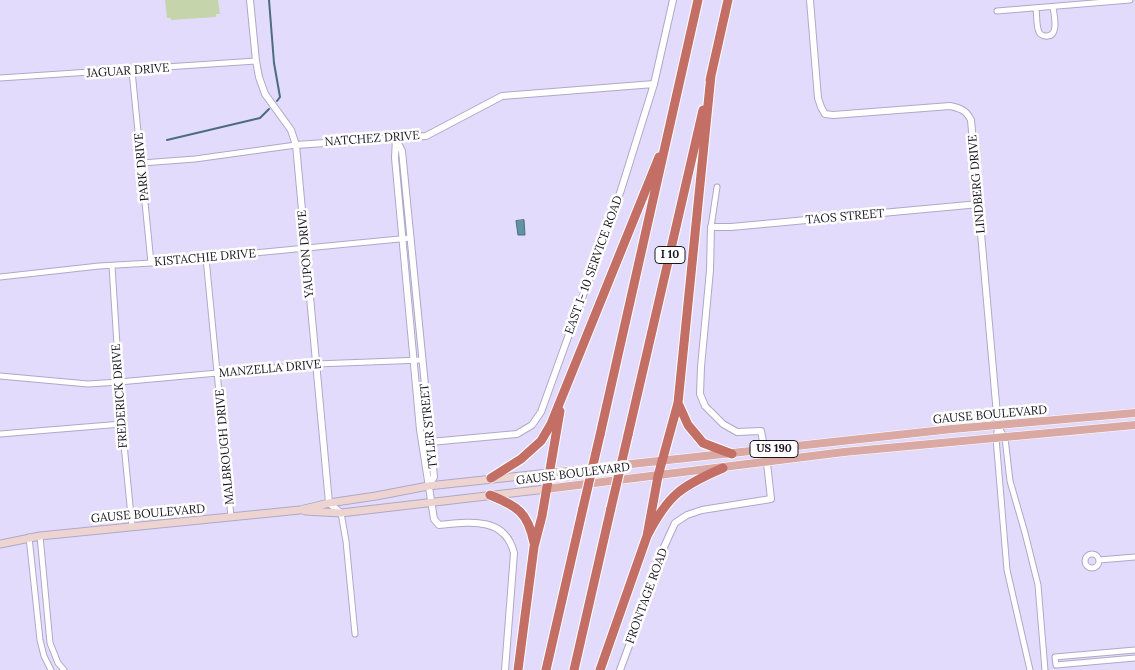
<!DOCTYPE html>
<html>
<head>
<meta charset="utf-8">
<style>
  body { margin:0 }
  canvas { display:block; background:#e3dbfc }
</style>
</head>
<body>
<canvas width="1135" height="670"></canvas>
<script>
const context = document.querySelector('canvas').getContext('2d');
context.lineJoin = 'round';
function paint(path, color) {
  context.fillStyle = color;
  context.fill(path, 'evenodd');
}
function strokePath(path, color, width, dash) {
  context.strokeStyle = color;
  context.lineWidth = width;
  context.lineCap = dash ? 'butt' : 'round';
  context.setLineDash(dash || []);
  context.stroke(path);
}
function write(font, color, halo, rows, align = 'center') {
  context.font = font + ' Lora,serif';
  context.lineWidth = 5;
  context.setLineDash([]);
  context.textBaseline = 'middle';
  context.strokeStyle = halo;
  context.fillStyle = color;
  for (const [text, x, y, turn = 0] of rows) {
    context.save();
    context.translate(x, y);
    context.rotate((+turn || 0) * Math.PI / 180);
    context.textAlign = isNaN(turn) ? turn : align;
    if (halo) context.strokeText(text, 0, 0);
    context.fillText(text, 0, 0);
    context.restore();
  }
}
paint(new Path2D(`
  M165 0H218L220 14H216V17L171 20V18H167Z`), '#c6d4ab');
const water = new Path2D(`
  M524 220 525 235H518L516 221Z`);
paint(water, '#6192a5');
strokePath(water, '#4b6d7e', 1);
strokePath(new Path2D(`
  M269 0 274 63 280 97 277 101
  M167 140 260 118 269 109`), '#4b6d7e', 2);
const minor = new Path2D(`
  M1036 8C1037 15 1036 26 1039 32 1040 35 1042 35 1045 36 1060 38 1054 15 1053 7
  M997 11 1130 0
  M132 71 151 263
  M0 78 256 61
  M142 163 195 159 296 145
  M711 227 717 187
  M206 258 231 517
  M112 266 122 424 132 526
  M0 277 99 266 151 263 410 238
  M0 376 88 384 119 382 316 364 422 360
  M998 426 1005 438 1010 481 1025 533 1038 585 1045 670
  M998 426 996 438 1007 570 1030 670
  M0 434 122 424
  M341 513 346 541 355 634
  M40 536 50 643 58 663 64 670
  M29 537 40 640 44 656 51 670
  M1085 561a7 7 0 1 1 14 0a7 7 0 1 1-14 0Z
  M1099 560 1135 557
  M1135 650 1055 657 1056 665 1135 658`);
const tertiary = new Path2D(`
  M250 0 256 61 259 77 265 94 291 130 296 145 329 503 341 513
  M810 0 818 98 821 107 825 114 833 115 950 106C960 108 966 110 971 120L998 426
  M396 138 395 158 420 430 434 519 439 525C469 522 505 516 514 553L505 670
  M396 139 402 151 434 477 428 486
  M296 145 426 136 502 96 654 84
  M430 442 517 434 532 425 541 412 621 190 654 84 673 0
  M620 670 646 600 658 560 675 523 687 515 702 510 771 499 767 463 761 431 737 432 723 424 705 406 700 394 701 367 710 270 711 227H731L979 204`);
const secondary = new Path2D(`
  M305 511 341 513 546 489
  M0 544 40 536 300 510 329 503 376 496 428 486 549 473`);
const primary = new Path2D(`
  M549 473 952 429 1135 413
  M546 489 844 452 1135 425`);
const motorway = new Path2D(`
  M710 80 728 0
  M678 403 688 425 703 443 732 454
  M600 435 698 0
  M628 435 703 110
  M491 478 521 459 541 441 551 424 659 157
  M490 495C517 506 528 512 534 543
  M647 536 658 476 678 403 711 75
  M518 670 534 547 542 516 560 411
  M546 670 583 508
  M574 670 611 508
  M600 670 647 536C668 495 681 486 723 468`);
strokePath(minor, '#afa8c8', 7);
strokePath(tertiary, '#afa8c8', 8);
strokePath(secondary, '#afa8c8', 9);
strokePath(primary, '#fff', 9);
strokePath(motorway, '#fff', 11);
strokePath(minor, '#fff', 5);
strokePath(tertiary, '#fff', 6);
strokePath(secondary, '#edd4d1', 7);
strokePath(primary, '#dba9a3', 8);
strokePath(motorway, '#c36f66', 9);
const motorwayBridge = new Path2D(`
  M583 508 600 435
  M611 508 628 435`);
strokePath(motorwayBridge, '#fff', 11, []);
strokePath(motorwayBridge, '#c36f66', 9);
for (const [x, y, w] of [
  [670,255,30],
  [774,449,48]
]) {
  const box = new Path2D();
  box.roundRect(x - w / 2, y - 8.5, w, 17, 4);
  context.fillStyle = '#fff';
  context.fill(box);
  strokePath(box, '#191622', 1);
}
write('bold 11px', '#191622', null, [
  ["I 10",670,255],
  ["US 190",774,449]
]);
write('12px', '#191622', '#fff', [
  ["JAGUAR DRIVE",128,71,-4],
  ["NATCHEZ DRIVE",372,139,-4],
  ["PARK DRIVE",142,167,-95],
  ["LINDBERG DRIVE",977,184,-95],
  ["TAOS STREET",845,217,-5],
  ["YAUPON DRIVE",306,254,-95],
  ["KISTACHIE DRIVE",205,258,-5],
  ["EAST I- 10 SERVICE ROAD",594,265,-70],
  ["MANZELLA DRIVE",270,369,-5],
  ["FREDERICK DRIVE",120,396,-94],
  ["GAUSE BOULEVARD",990,415,-5],
  ["TYLER STREET",429,426,-96],
  ["MALBROUGH DRIVE",225,447,-95],
  ["GAUSE BOULEVARD",573,474,-7],
  ["GAUSE BOULEVARD",148,514,-5],
  ["FRONTAGE ROAD",647,596,-70]
]);
</script>
</body>
</html>
